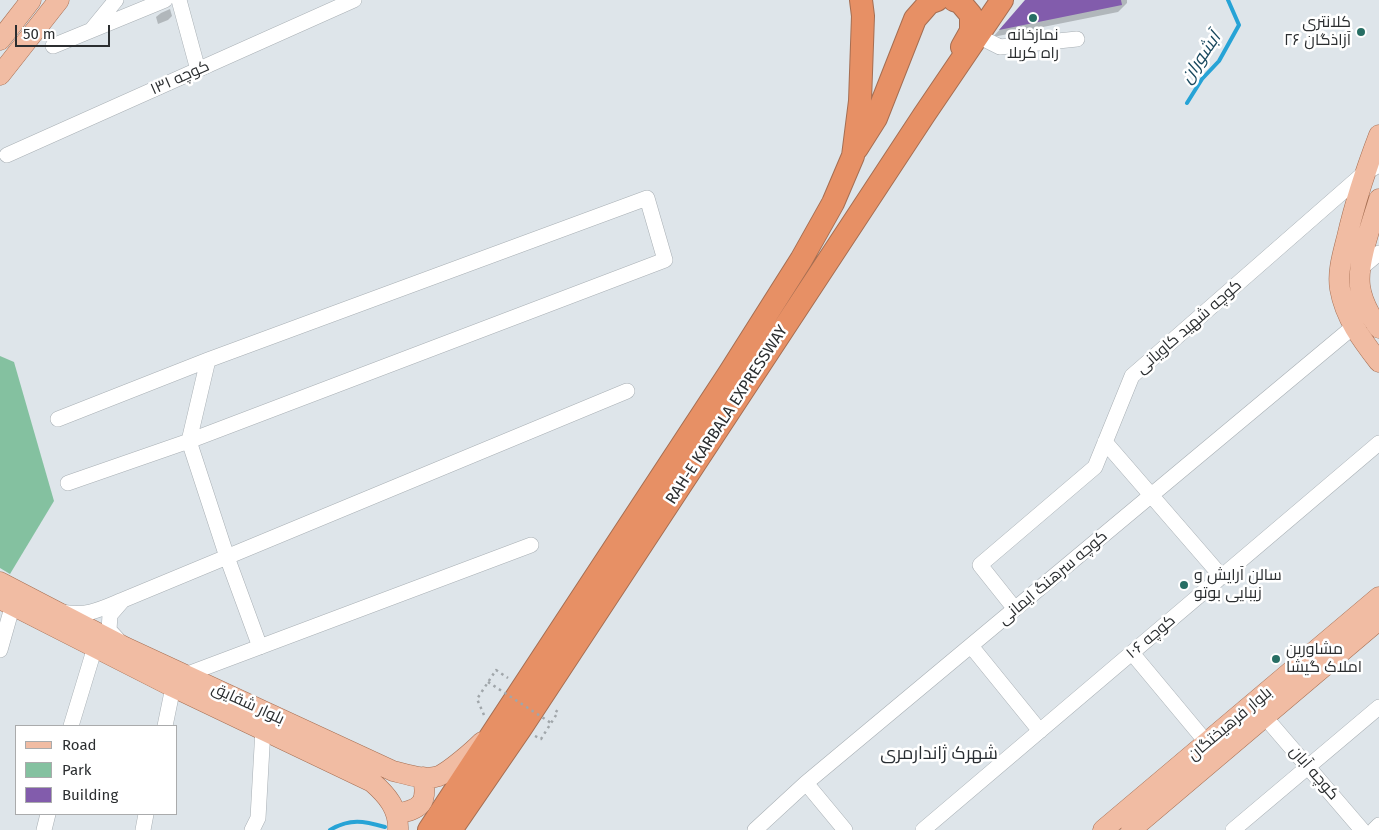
<!DOCTYPE html>
<html>
<head>
<meta charset="utf-8">
<style>
  body { margin:0 }
  #map { position:relative; width:1379px; height:830px; overflow:hidden; background:#dee5ea; font-family:"Fira Sans",sans-serif }
  canvas { display:block }
  .legend { position:absolute; left:15px; top:725px; width:162px; height:90px; box-sizing:border-box; background:#fff; border:1px solid #aaabac; margin:0; padding:6px 9px; list-style:none; font-size:15px; color:#2b2e30 }
  .legend li { display:flex; align-items:center; gap:10px; height:25px }
  .legend b { width:25px; border:1px solid #aaabac }
  .scale { position:absolute; left:15px; top:25px; width:95px; height:22px; box-sizing:border-box; border:2px solid #2b2e30; border-top:0; padding-left:6px; font-size:15px; line-height:18px; white-space:nowrap; color:#2b2e30; -webkit-text-stroke:4px #fff; paint-order:stroke }
</style>
</head>
<body>
<div id="map">
<canvas width="1379" height="830"></canvas>
<ul class="legend">
<li><b style="height:6px;background:#f1bca3"></b>Road</li>
<li><b style="height:14px;background:#84c1a0"></b>Park</li>
<li><b style="height:14px;background:#825cac"></b>Building</li>
</ul>
<div class="scale">50 m</div>
</div>
<script>
const context = document.querySelector('canvas').getContext('2d');
context.lineJoin = 'round';
function paint(path, color) {
  context.fillStyle = color;
  context.fill(path, 'evenodd');
}
function strokePath(path, color, width, dash) {
  context.strokeStyle = color;
  context.lineWidth = width;
  context.lineCap = dash ? 'butt' : 'round';
  context.setLineDash(dash || []);
  context.stroke(path);
}
function write(font, color, halo, rows, align = 'center') {
  context.font = font + ' "Fira Sans",Cairo,sans-serif';
  context.lineWidth = 5;
  context.setLineDash([]);
  context.textBaseline = 'middle';
  context.strokeStyle = halo;
  context.fillStyle = color;
  for (const [text, x, y, turn = 0] of rows) {
    context.save();
    context.translate(x, y);
    context.rotate((+turn || 0) * Math.PI / 180);
    context.textAlign = isNaN(turn) ? turn : align;
    if (halo) context.strokeText(text, 0, 0);
    context.fillText(text, 0, 0);
    context.restore();
  }
}
paint(new Path2D(`
  M0 356 14 362 54 501 10 574 0 568Z`), '#84c1a0');
paint(new Path2D(`
  M1026 0H1127V3L1118 12 993 37Z
  M170 9 172 16 168 20 158 24 156 17 161 13Z`), '#0003');
strokePath(new Path2D(`
  M1187 103 1202 79 1219 61 1239 25 1228 0
  M330 830C350 818 364 821 385 827`), '#26a3d6', 4);
paint(new Path2D(`
  M1025 0H1121L1122 5 999 30Z`), '#825cac');
const minor = new Path2D(`
  M179 0 198 70
  M93 28 116 0
  M978 36 1000 47 1077 39
  M53 46 165 0
  M7 155 354 0
  M1361 268 1379 253
  M208 360 189 441 227 557 260 647
  M58 419 208 360 647 198 665 260 189 441 68 483
  M1105 442 1222 577
  M123 600 627 391
  M1015 609 980 565 1095 467 1132 376 1363 174 1379 165
  M63 612C87 617 101 609 123 600L110 615 109 630 120 642
  M971 646 1040 731
  M0 650 15 597
  M1132 653 1207 743
  M185 675 531 545
  M1265 717 1362 830
  M71 726 95 647
  M165 726 173 687
  M806 783 845 830
  M44 830 48 814
  M143 830 146 814
  M252 830 258 818 263 729
  M755 830 806 783 1353 327
  M923 830 1379 443
  M1233 830 1379 707
  M1374 830 1379 825`);
const major = new Path2D(`
  M0 40 31 0
  M0 75 59 0
  M1379 135C1366 169 1355 202 1347 237 1343 253 1337 272 1340 289 1345 318 1362 340 1379 362
  M1379 199C1372 223 1357 262 1360 286 1362 301 1371 317 1379 328
  M0 582 125 647 393 771C406 774 425 781 439 776 450 771 473 751 482 742
  M0 599 173 687 372 782C387 795 399 809 398 830
  M396 814C421 809 428 804 423 777
  M1103 830 1379 597
  M1131 830 1379 620`);
const highway = new Path2D(`
  M954 0 960 2 971 15V31L962 47
  M857 148 876 118 915 19 929 3 937 0
  M429 830 730 372 801 260 833 203 853 156 860 101 863 16 861 0
  M451 830 521 728 924 115 1002 0`);
strokePath(minor, '#a8afb4', 16);
strokePath(major, '#a56e52', 21);
strokePath(highway, '#a56e52', 24);
strokePath(new Path2D(`
  M484 715 477 699 496 670 508 678
  M535 736 541 739 558 712 553 709`), '#a0a6aa', 2.5, [2.5, 4]);
strokePath(minor, '#fff', 15);
strokePath(major, '#f1bca3', 20);
strokePath(highway, '#e79065', 22);
strokePath(new Path2D(`
  M488 682 551 723`), '#a0a6aa', 2.5, [2.5, 4]);
for (const [x, y, r, color] of [
  [1033,18,5,"#276e64"],
  [1361,32,5,"#276e64"],
  [1184,585,5,"#276e64"],
  [1276,659,5,"#276e64"]
]) {
  const dot = new Path2D();
  dot.arc(x, y, r, 0, 2 * Math.PI);
  context.fillStyle = color;
  context.fill(dot);
  strokePath(dot, '#fff', 2);
}
write('16px', '#2b2e30', '#fff', [
  ["کلانتری",1351,23,"right"],
  ["۲۶ آزاذگان",1351,41,"right"],
  ["نمازخانه",1033,36,"center"],
  ["راه کربلا",1033,54,"center"],
  ["سالن آرایش و",1194,576],
  ["زیبایی بوتو",1194,594],
  ["مشاورین",1286,650],
  ["املاک گیشا",1286,668]
], 'left');
write('16px', '#2b2e30', '#fff', [
  ["کوچه ۱۳۱",180,78,-24],
  ["کوچه شهید کاویانی",1189,327,-41],
  ["RAH-E KARBALA EXPRESSWAY",727,415,-57],
  ["کوچه سرهنگ ایمانی",1053,578,-40],
  ["کوچه ۱۰۶",1151,637,-40],
  ["بلوار شقایق",248,704,25],
  ["بلوار فرهیختگان",1230,724,-40],
  ["کوچه آبان",1314,773,49]
]);
write('italic 18px', '#18485e', '#fff', [
  ["آبشوران",1201,58,-56]
]);
write('18px', '#282d32', '#fff', [
  ["شهرک ژاندارمری",939,754]
]);
</script>
</body>
</html>
